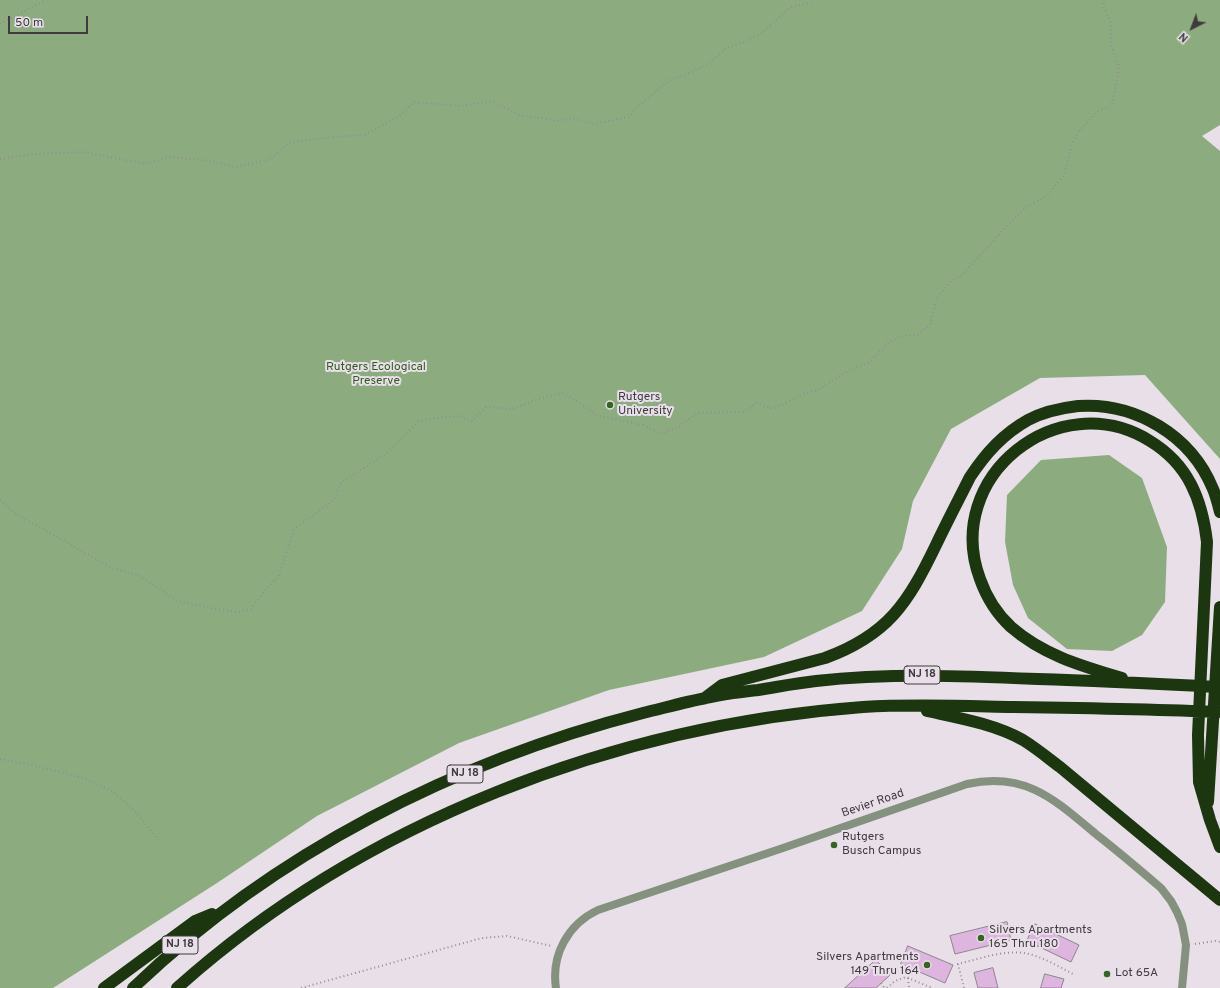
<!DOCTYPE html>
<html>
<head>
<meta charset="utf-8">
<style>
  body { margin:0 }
  #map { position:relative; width:1220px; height:988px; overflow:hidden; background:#e8dfe8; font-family:Overpass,sans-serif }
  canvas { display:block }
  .north { position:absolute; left:1172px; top:8px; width:40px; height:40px; -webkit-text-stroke:3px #e8dfe8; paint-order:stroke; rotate:222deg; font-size:11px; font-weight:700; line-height:16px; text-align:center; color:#3e3a3e }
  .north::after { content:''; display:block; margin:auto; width:14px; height:18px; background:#3e3a3e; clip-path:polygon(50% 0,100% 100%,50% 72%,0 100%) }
  .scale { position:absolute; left:8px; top:16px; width:80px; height:18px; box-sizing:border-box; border:2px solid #3e3a3e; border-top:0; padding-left:5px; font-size:12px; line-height:14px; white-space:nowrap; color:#3e3a3e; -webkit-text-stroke:3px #e8dfe8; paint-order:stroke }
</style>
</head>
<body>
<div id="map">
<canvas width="1220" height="988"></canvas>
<div class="north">N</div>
<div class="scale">50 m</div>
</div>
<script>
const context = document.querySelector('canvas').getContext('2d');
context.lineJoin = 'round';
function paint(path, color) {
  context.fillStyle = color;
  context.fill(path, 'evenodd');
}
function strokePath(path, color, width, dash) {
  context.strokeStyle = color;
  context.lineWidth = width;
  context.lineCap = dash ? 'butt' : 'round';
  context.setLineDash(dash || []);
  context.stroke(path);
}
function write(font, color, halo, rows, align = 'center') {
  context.font = font + ' Overpass,sans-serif';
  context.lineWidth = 4;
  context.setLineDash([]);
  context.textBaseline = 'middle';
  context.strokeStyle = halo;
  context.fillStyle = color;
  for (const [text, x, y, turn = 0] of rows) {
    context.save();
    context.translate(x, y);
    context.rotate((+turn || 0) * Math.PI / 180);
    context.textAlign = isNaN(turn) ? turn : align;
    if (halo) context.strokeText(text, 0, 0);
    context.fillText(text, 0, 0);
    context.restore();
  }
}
paint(new Path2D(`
  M0 0H1220V125L1202 136 1220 151V459L1145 375 1040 378 951 429 913 501 902 549 862 611 764 657 609 690 459 743 317 816 217 883 53 988H0Z
  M1109 455 1142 478 1167 547 1165 602 1142 635 1112 651 1067 649 1028 618 1013 585 1005 542 1007 495 1041 460Z`), '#8cac80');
const building = new Path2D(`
  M1007 922 1011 940 955 954 950 936Z
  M1035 924 1079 945 1071 962 1027 941Z
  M908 946 953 965 945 983 901 964Z
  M876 960 890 975 876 988H845Z
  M993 968 998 988H978L974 973Z
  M1045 974 1064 979 1061 988H1041Z`);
paint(building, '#ddb5de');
strokePath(building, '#8d858d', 1);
strokePath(new Path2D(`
  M0 24 45 0
  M0 159 32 154 84 152 146 164 168 157 203 160 236 167 271 159 288 143 331 137 365 135 399 116 414 102 461 106 492 101 519 115 559 121 572 118 593 124 629 117 635 109 671 79 685 75 708 64 726 48 744 42 765 30 791 7 812 2 813 0
  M0 500 13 512 112 568 140 576 178 601 211 608 239 612 251 609 265 590 279 576 294 529 334 500 341 482 385 455 419 421 440 417 461 416 471 422 486 407 513 409 538 399 562 393 575 400 599 416 643 425 662 434 680 426 697 413 743 412 757 403 773 409 806 393 818 390 849 370 868 363 888 343 901 336 918 335 930 324 937 298 950 282 964 273 1004 229 1026 207 1047 196 1064 175 1073 142 1080 130 1098 111 1111 106 1114 96 1119 68 1111 44V23L1103 6 1104 0
  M0 759 36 766 83 778 111 790 138 814 159 841
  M1195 944 1215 941 1220 942
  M908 978 909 988
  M881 983 885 988
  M301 988 482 938 507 936 552 946
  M887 988 895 981 906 977 932 988
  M964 988 958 964C979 959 1003 950 1024 953 1042 956 1059 967 1075 975`), '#938d93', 2, [1, 3]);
strokePath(new Path2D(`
  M556 988C551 955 568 924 598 910L783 848 967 784C1026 771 1055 800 1097 835 1119 852 1140 870 1161 888L1171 901 1177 912 1182 924 1186 945 1182 988`), '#83917e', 8);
strokePath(new Path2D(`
  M1122 678C1082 666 1043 655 1011 627 997 614 986 596 980 579 942 477 1058 384 1150 441 1188 464 1202 499 1207 542L1198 735 1199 782 1210 820 1220 847
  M706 697 722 685 825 658C888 635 908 603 936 545 947 522 959 499 970 477 986 453 1003 434 1028 420 1043 412 1061 408 1078 406 1135 402 1191 435 1213 489 1216 496 1218 504 1220 512
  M927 711C959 718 994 724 1023 740 1036 748 1048 758 1060 767L1220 900
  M1208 802 1220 607
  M104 988 195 921 212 914
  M133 988C274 853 455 761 643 713 664 708 685 702 706 698 723 694 741 692 758 690 777 687 797 683 816 681 890 673 964 676 1038 679 1099 681 1160 684 1220 687
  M177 988C362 822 616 725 863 707 913 704 963 706 1013 707 1082 708 1151 709 1220 712`), '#1c3710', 12);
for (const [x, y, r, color] of [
  [610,405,4,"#356321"],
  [834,845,4,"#356321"],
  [981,938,4,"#356321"],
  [927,965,4,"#356321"],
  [1107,974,4,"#356321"]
]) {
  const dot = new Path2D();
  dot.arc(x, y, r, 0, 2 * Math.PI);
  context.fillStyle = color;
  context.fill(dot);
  strokePath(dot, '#e8dfe8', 1.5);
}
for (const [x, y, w] of [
  [922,675,36],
  [465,774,36],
  [180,945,36]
]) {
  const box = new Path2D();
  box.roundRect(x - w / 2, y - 9, w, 18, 3);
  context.fillStyle = '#e8dfe8';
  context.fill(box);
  strokePath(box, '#3e3a3e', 1);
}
write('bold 11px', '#3e3a3e', null, [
  ["NJ 18",922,675],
  ["NJ 18",465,774],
  ["NJ 18",180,945]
]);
write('12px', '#2f591d', '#e8dfe8', [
  ["Rutgers Ecological",376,368],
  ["Preserve",376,382]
]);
write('12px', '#3e3a3e', '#e8dfe8', [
  ["Rutgers",618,398],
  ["University",618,412],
  ["Rutgers",842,838],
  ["Busch Campus",842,852],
  ["Silvers Apartments",989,931],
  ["165 Thru 180",989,945],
  ["Silvers Apartments",919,958,"right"],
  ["149 Thru 164",919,972,"right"],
  ["Lot 65A",1115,974]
], 'left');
write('12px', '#3e3a3e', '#e8dfe8', [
  ["Bevier Road",873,804,-19]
]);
</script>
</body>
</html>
